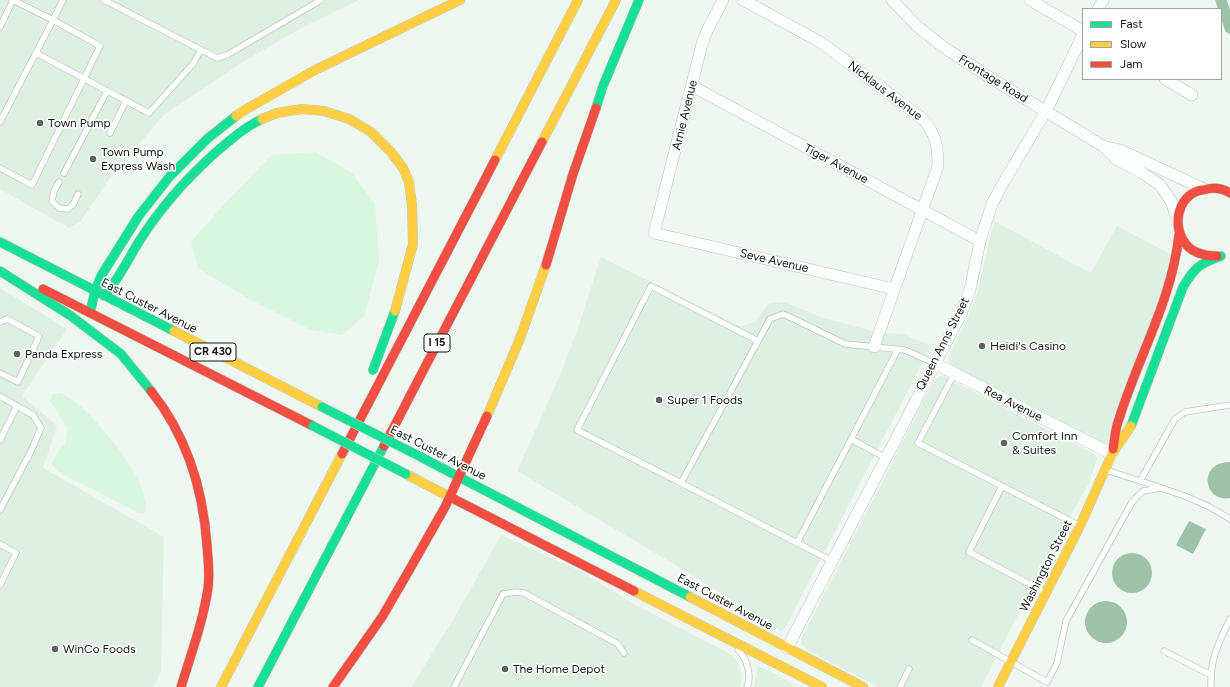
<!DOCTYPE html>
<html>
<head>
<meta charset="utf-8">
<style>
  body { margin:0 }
  #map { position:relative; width:1230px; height:687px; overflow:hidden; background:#eef7f0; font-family:Figtree,sans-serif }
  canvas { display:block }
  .legend { position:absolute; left:1082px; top:8px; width:140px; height:72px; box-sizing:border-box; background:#fff; border:1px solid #a0a2a0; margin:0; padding:5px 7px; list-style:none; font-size:12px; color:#111712 }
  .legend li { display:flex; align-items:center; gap:8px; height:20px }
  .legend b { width:20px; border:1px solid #a0a2a0 }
</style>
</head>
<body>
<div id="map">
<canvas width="1230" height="687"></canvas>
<ul class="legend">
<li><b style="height:5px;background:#16e098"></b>Fast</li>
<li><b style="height:5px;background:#ffcf43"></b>Slow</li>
<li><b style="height:5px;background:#f24e42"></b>Jam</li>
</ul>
</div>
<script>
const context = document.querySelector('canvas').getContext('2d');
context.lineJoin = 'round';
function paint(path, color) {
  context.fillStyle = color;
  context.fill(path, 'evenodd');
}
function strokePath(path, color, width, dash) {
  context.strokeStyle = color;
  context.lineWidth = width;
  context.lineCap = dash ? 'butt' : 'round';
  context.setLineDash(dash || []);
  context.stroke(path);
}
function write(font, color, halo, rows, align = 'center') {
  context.font = font + ' Figtree,sans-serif';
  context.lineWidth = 3;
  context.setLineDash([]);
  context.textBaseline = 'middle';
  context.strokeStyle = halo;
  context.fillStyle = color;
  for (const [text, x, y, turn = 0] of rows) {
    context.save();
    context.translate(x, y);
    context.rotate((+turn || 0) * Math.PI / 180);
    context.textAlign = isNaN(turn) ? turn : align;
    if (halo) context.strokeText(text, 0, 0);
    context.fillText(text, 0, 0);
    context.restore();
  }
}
paint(new Path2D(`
  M0 0H359L301 28 233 68 164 115 110 178 80 222 69 228 0 189Z
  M994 221 1091 273 1117 226 1174 256 1106 445 956 368 948 362V357L967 319 976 297Z
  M601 257 740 326 755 322 768 304 783 302 824 318 876 332 903 334 931 346 788 622 785 628 781 631 684 570 517 471 560 375 577 331Z
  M0 288 67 329 22 396 57 426 43 468 164 537 161 672 153 687H0Z
  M939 376H943L1087 450 1093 453 1097 459 1089 483 1043 566 981 687H879L809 651 801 644 802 637 935 379Z
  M501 535 580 571 634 604 730 654 738 662 742 676 740 687H411L452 622Z
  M758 666 780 676 797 687H754Z`), '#dff0e3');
paint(new Path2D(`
  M316 152 352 173 375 204 379 261 364 316 342 335 311 330 247 298 198 268 191 242 226 202 272 155Z
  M61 393C67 397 74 400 79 405 100 423 153 484 145 513H139L57 471 52 464 57 453 65 443 68 428 50 401 53 394Z`), '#d8f6e0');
paint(new Path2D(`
  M1230 462V498C1204 503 1197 462 1230 462Z
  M1189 521 1206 529 1193 554 1176 545Z
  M1112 573a20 20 0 1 1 40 0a20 20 0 1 1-40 0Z
  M1085 622a21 21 0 1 1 42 0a21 21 0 1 1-42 0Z`), '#9ec2a8');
strokePath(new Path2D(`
  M1221 0 1230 28`), '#9ec2a8', 11);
const lane = new Path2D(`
  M104 0 217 58 227 55 321 0
  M0 27 13 0 53 20 0 122
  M36 53 149 113 193 64 201 50
  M110 133 126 101
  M0 168 32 185 100 46 53 20 63 0
  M64 173 107 91
  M59 182 54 191 52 201 59 208 68 209 74 203 78 194
  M0 322 7 319 39 336 18 382 0 373
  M954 374 918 443 1080 526
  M0 396 17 406 0 440
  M851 439 886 458
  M1106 470 1159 487
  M1140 481 1175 419 1185 412 1230 405
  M681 483 577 430 651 286 758 341
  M1002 486 969 552 1045 592
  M0 510 31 451 41 428 33 415 17 406
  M797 543 898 349
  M0 544 16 553 0 585
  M832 561 681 483 770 319 783 314 794 319 845 344 905 350 934 363
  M972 640 1047 682 1057 663 1066 621 1132 502 1143 491 1161 488 1182 495 1208 506 1230 519
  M738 650C747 658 752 676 747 687
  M1164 651 1211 675
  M454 687 503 594 515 592 524 593 618 644 624 653
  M900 687 909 669
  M1211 687C1210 659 1218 644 1230 619`);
const street = new Path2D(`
  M723 0 707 31 702 44 654 233 894 289
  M743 0 822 43 924 120C936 136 938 145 938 166L874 347
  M892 0 917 26 942 46 989 77 1103 146 1116 159 1141 172 1160 185 1171 201 1177 219
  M1030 0 1083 31
  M1098 9 1103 0
  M1165 79 1192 95
  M692 86 980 241
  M1103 146 1120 150 1204 189
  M934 363 1112 454
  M787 648 961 314 970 290 980 241 992 204 1002 185 1046 111 1083 35`);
const fast = new Path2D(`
  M596 108 603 86 639 0
  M0 242 174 331
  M0 271 71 316 121 354 151 391
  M104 296C119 279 128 259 140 240 161 207 186 179 215 153 230 140 245 127 262 119
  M90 313 95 291 101 276 138 217 170 176 207 139 236 116
  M373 370 395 311
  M1131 426 1183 287C1195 267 1199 264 1221 256
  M421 457 459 477
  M459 477 690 597
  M258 687 384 446`);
const slow = new Path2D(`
  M236 116 243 111 315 70 460 0
  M262 119 277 113 302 109 324 111 349 119 371 132 391 152 403 168 409 182 412 205 413 244 395 311
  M542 142 616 0
  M495 160 578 0
  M174 331 322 407
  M487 416 519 341 546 265
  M406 474 450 497
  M634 591 822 687
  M690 597 863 687
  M221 687 342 454
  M998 687 1080 526 1112 454 1131 426`);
const jam = new Path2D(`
  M1217 256C1212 256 1207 256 1202 254 1174 248 1169 205 1195 192 1197 191 1201 190 1203 190 1213 187 1222 188 1230 193
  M546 265 573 174 596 108
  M43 289 313 426
  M151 391C187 436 203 489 207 545 208 559 210 574 208 588 203 622 191 654 181 687
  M384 446 542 142
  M1113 449C1115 439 1115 428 1119 419 1138 357 1172 300 1179 235
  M342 454 495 160
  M450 497 634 591
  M333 687 382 617 407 574 445 507 487 416`);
strokePath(lane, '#bec5c0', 7);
strokePath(street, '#bec5c0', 12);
strokePath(fast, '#bec5c0', 10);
strokePath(slow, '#bec5c0', 10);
strokePath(jam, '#bec5c0', 10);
strokePath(lane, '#fcfefd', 5.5);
strokePath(street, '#fcfefd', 11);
strokePath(fast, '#16e098', 9);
strokePath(slow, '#ffcf43', 9);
strokePath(jam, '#f24e42', 9);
const fastBridge = new Path2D(`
  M322 407 421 457
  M313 426 406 474`);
strokePath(fastBridge, '#ced2cf', 10, []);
strokePath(fastBridge, '#16e098', 9);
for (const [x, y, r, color] of [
  [40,123,4,"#5e6560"],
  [93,159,4,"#5e6560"],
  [982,346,4,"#5e6560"],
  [17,354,4,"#5e6560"],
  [659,400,4,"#5e6560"],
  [1004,443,4,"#5e6560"],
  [55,649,4,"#5e6560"],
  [505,669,4,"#5e6560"]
]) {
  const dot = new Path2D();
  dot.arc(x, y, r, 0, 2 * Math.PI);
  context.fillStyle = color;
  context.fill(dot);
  strokePath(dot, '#fff', 1.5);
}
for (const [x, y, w] of [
  [437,343,26],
  [213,352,46]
]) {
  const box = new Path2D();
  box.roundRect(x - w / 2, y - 9, w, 18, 3);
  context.fillStyle = '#fff';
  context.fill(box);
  strokePath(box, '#111712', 1);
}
write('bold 11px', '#111712', null, [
  ["I 15",437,343],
  ["CR 430",213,352]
]);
write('12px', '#111712', '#fff', [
  ["Frontage Road",993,79,32],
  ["Nicklaus Avenue",885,91,37],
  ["Arnie Avenue",685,115,-76],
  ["Tiger Avenue",836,164,28],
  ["Seve Avenue",774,261,13],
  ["East Custer Avenue",149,306,27],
  ["Queen Anns Street",943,344,-63],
  ["Rea Avenue",1013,404,27],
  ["East Custer Avenue",438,453,27],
  ["Washington Street",1046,566,-63],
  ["East Custer Avenue",725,602,28]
]);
write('12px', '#111712', '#fff', [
  ["Town Pump",48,123],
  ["Town Pump",101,152],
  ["Express Wash",101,166],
  ["Heidi's Casino",990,346],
  ["Panda Express",25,354],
  ["Super 1 Foods",667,400],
  ["Comfort Inn",1012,436],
  ["& Suites",1012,450],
  ["WinCo Foods",63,649],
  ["The Home Depot",513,669]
], 'left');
</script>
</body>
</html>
